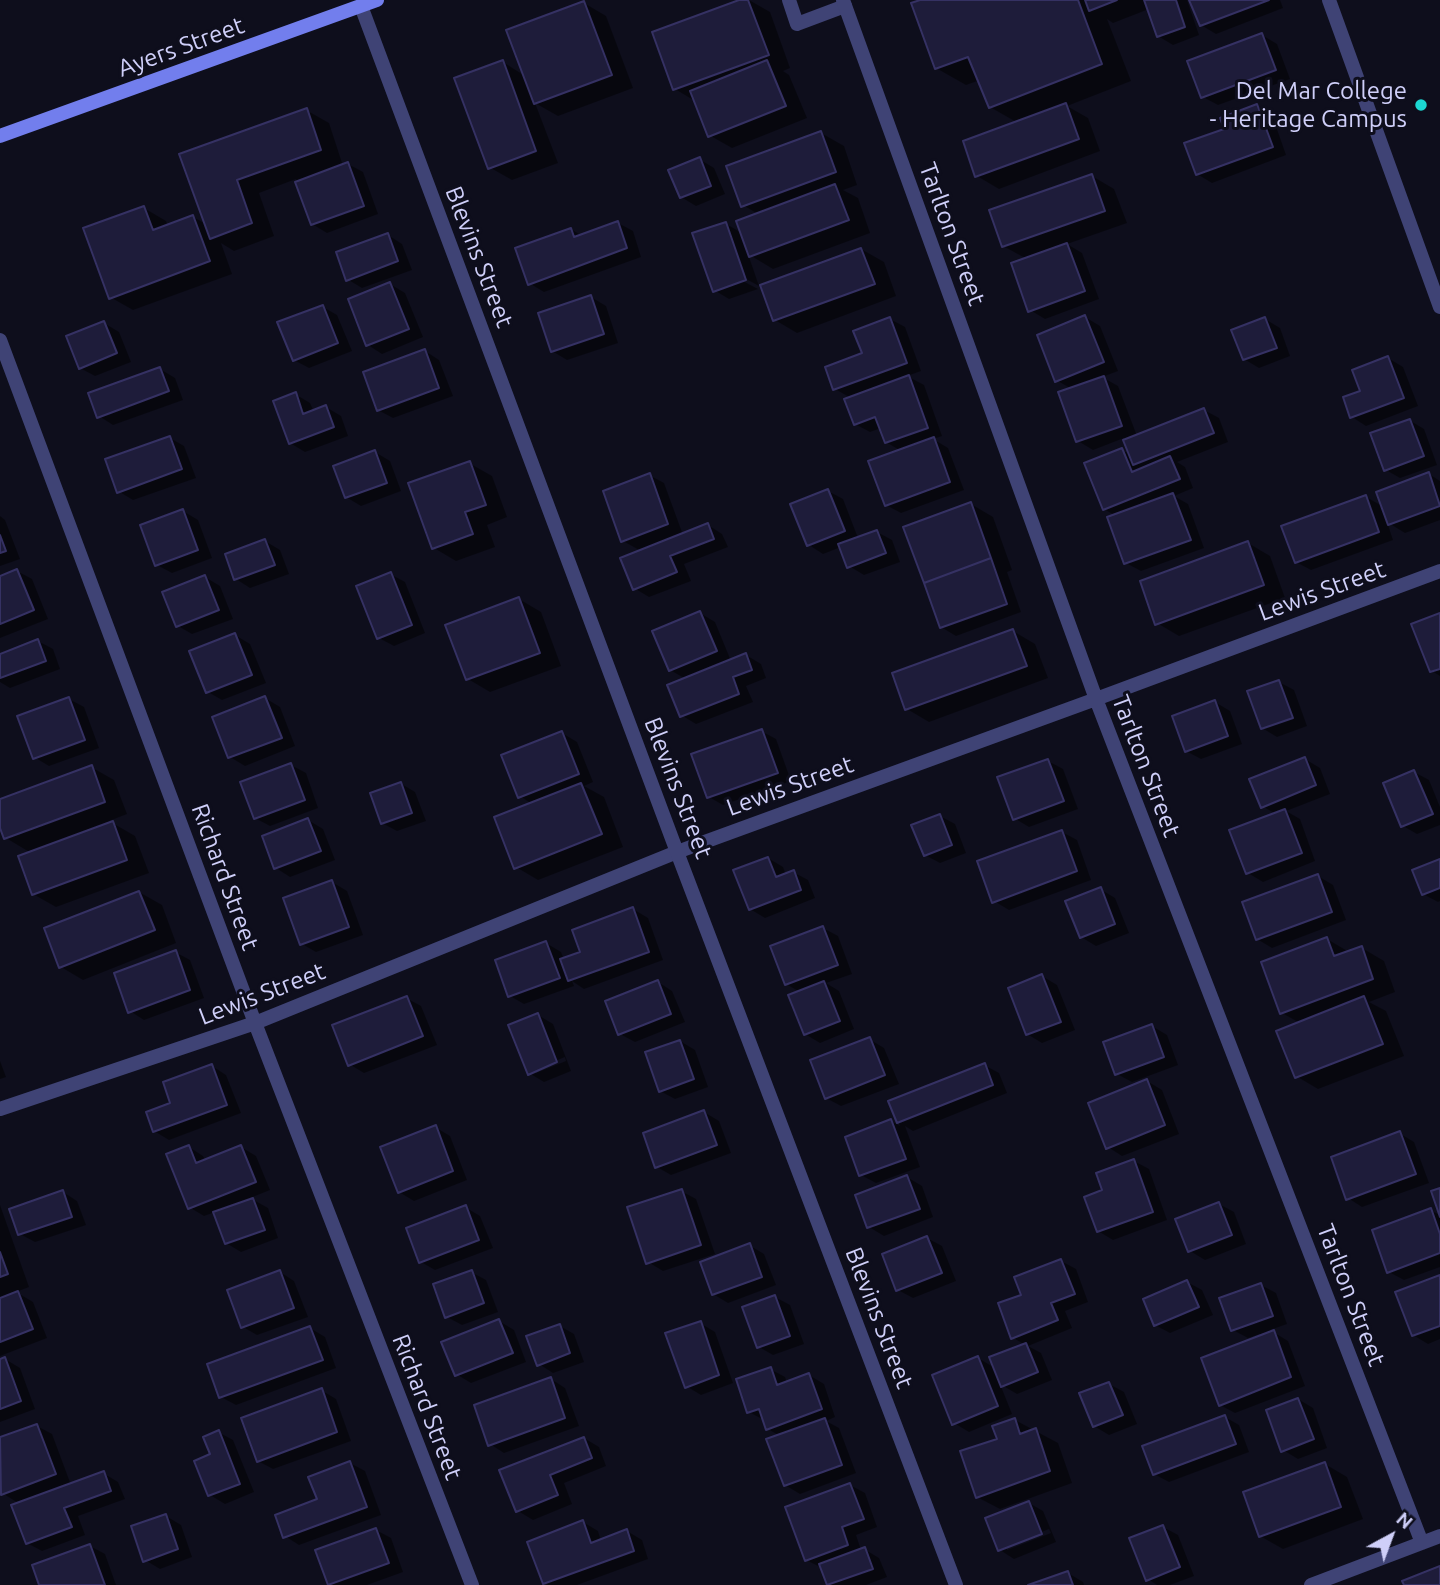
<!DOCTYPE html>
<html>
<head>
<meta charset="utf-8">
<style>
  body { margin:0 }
  #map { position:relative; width:1440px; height:1585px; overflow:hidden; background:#0e0e1c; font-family:Ubuntu,sans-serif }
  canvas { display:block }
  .north { position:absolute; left:1356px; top:1501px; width:70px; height:70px; -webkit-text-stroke:5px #0e0e1c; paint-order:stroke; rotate:41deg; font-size:19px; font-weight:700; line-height:28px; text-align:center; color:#cfcff9 }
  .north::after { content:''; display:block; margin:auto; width:24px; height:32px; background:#cfcff9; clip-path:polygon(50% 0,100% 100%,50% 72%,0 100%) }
</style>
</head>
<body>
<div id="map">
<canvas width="1440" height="1585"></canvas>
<div class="north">N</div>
</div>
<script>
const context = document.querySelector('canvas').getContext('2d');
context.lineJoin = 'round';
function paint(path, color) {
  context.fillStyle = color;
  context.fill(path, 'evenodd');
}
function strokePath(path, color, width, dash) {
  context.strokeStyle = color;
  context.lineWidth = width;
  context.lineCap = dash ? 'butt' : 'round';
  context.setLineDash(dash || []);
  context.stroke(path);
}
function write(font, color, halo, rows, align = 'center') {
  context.font = font + ' Ubuntu,sans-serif';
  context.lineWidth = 6;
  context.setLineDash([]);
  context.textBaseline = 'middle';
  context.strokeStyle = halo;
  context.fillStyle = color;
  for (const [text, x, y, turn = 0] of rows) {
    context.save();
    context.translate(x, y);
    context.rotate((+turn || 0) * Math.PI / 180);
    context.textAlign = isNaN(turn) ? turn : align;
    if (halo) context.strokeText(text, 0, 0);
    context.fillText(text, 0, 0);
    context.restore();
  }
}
paint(new Path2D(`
  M744 0H749L770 12 790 68 783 71 789 75 807 118 732 148 709 135 695 101 675 89Z
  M925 0H1187L1199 35 1173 45 1158 36 1149 9 1113 23 1107 19 1131 81 1067 106 1088 118 1100 151 999 189 977 176 1018 123 990 107 980 80 966 85 936 68Z
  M1191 0H1280L1283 8 1216 34 1201 25Z
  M584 3 606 16 633 88 558 116 535 103 558 163 512 180 489 167 503 62 525 76Z
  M1262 35 1277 44 1290 79 1218 105 1203 97Z
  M1257 106 1272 115 1286 155 1212 183 1197 174 1226 130Z
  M306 110 329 123 343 166 348 164 363 172 378 214 327 233 312 224 296 179 259 193 274 236 234 251 221 243 232 274 133 310 110 297 144 208 166 221 168 226 193 217 206 224 182 155Z
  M821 133 844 146 857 185 843 190 858 198 870 233 773 269 748 254 759 286 739 275 737 278 758 289 729 299 714 290 726 224 742 233 758 214 743 205Z
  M699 159 714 168 725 194 696 206 681 197Z
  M1092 176 1114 189 1127 223 1067 244 1082 253 1099 299 1045 319 1030 310 1027 259 1003 246Z
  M618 223 633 231 641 257 544 292 529 283 571 229 582 236Z
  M388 235 402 244 412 270 362 288 347 279Z
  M861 249 884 262 896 296 797 333 775 320 762 288 760 287Z
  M390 284 405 293 423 337 382 354 368 345Z
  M591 297 606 306 618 343 567 360 552 351Z
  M323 307 337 315 352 351 309 368 294 360Z
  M1085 317 1100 326 1118 371 1102 377 1118 386 1137 436 1204 410 1219 418 1228 442 1177 462 1185 467 1193 488 1174 496 1188 504 1204 548 1141 571 1126 563 1116 516 1104 509 1122 450 1131 455 1124 438 1093 450 1078 441 1072 389 1056 380Z
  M890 319 905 327 921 371 907 376 924 385 942 436 933 439 948 448 964 490 901 513 886 505 901 451 886 442 881 428 870 432 855 424 851 398 835 389 864 354Z
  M1265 319 1280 328 1290 356 1259 368 1244 359Z
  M104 323 119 332 131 362 95 376 80 368Z
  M425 351 439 360 453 396 393 418 378 410Z
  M1388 358 1403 367 1418 406 1366 426 1352 417 1362 392Z
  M160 369 175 378 183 400 113 425 99 416Z
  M295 394 310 403 314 412 326 407 341 416 348 436 305 452 290 443Z
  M1409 420 1424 429 1437 465 1400 478 1386 470Z
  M170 438 184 446 196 478 133 500 118 491Z
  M375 452 390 461 401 491 361 506 346 497Z
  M469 463 492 476 507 517 487 525 495 547 456 561 434 548Z
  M1429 474 1440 481V520L1405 533 1387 522 1393 540 1311 570 1296 562 1366 497 1384 507Z
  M649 475 664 483 683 535 708 525 722 534 728 547 684 564 691 581 649 597 634 588 641 551 623 541Z
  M828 491 843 499 858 538 877 532 892 540 900 562 864 575 849 566 841 547 823 554 809 545Z
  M971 504 993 517 1012 570 1007 572 1021 612 956 636 941 627Z
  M183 511 198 520 212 558 172 573 157 565Z
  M0 516 5 520 20 559 0 566Z
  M265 541 280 550 289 574 250 588 236 579Z
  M1248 543 1270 556 1285 598 1179 636 1157 623Z
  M17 571 32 579 48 619 0 638V578Z
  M390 574 405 582 425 633 394 646 379 638Z
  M205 577 220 586 233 619 192 634 178 626Z
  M519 599 541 612 561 666 490 692 468 679Z
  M700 613 715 622 731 661 746 655 761 664 766 678 746 686 753 702 696 724 681 715 686 679 670 670Z
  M1440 615V676L1432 671Z
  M1013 631 1035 644 1048 678 929 722 907 709Z
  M235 635 250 644 266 683 222 700 208 692Z
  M38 641 53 649 60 669 10 688 0 682V655Z
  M1279 682 1294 690 1307 726 1277 737 1262 728Z
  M265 698 280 707 295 746 245 766 230 757Z
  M69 699 84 707 99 748 49 766 34 757Z
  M1215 702 1230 711 1242 744 1201 759 1186 751Z
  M761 731 776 739 791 781 723 805 709 797Z
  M562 733 577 742 593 782 584 786 604 797 623 847 538 880 516 867 532 804 520 796Z
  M1305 759 1320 768 1330 794 1286 811 1300 819 1315 861 1263 882 1248 873 1276 814 1262 806Z
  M1048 761 1063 769 1078 809 1029 827 1014 818Z
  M291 765 306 773 318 808 270 826 255 818Z
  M91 767 114 780 127 814 109 821 135 836 149 873 56 907 33 894 31 853 6 838 0 823V801Z
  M1414 772 1429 780 1440 807V825L1417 834 1403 826Z
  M400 783 415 792 426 821 397 831 382 823Z
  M940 816 955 824 966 853 940 863 925 855Z
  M308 820 323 829 335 860 290 877 276 868Z
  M1062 832 1077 840 1091 880 1009 910 994 901Z
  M768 858 783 867 786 875 793 872 808 880 815 898 765 918 750 909Z
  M1440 861V901L1438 902 1423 894Z
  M1318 876 1333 885 1346 920 1272 948 1257 939Z
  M332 882 347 891 363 935 316 952 302 944Z
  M1100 889 1115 898 1129 933 1096 946 1081 937Z
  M139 892 162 905 176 943 83 980 61 967Z
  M633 909 648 918 663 960 584 989 572 981 574 986 524 1004 510 996 546 943 561 952 564 960 582 953Z
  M823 928 838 936 852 974 826 983 839 991 854 1029 820 1043 805 1034 800 992 786 984Z
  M1327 939 1349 952 1362 948 1384 961 1395 992 1369 1002 1386 1011 1404 1056 1318 1089 1296 1076 1300 1023 1282 1013Z
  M175 952 190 960 204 998 144 1020 130 1011Z
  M1042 976 1057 985 1075 1030 1042 1043 1027 1034Z
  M658 982 672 991 685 1022 635 1042 620 1034Z
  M406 998 421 1006 437 1045 364 1073 349 1064Z
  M538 1015 553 1024 571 1071 544 1082 529 1073ZM565 1057 566 1061 536 1073V1069Z
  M1152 1026 1167 1035 1178 1065 1132 1082 1117 1074Z
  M869 1039 884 1048 899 1084 841 1106 826 1098Z
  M680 1041 695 1050 708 1087 675 1099 660 1091Z
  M0 1061 6 1077 0 1079Z
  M984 1065 999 1073 1007 1093 913 1131 905 1126 920 1167 876 1183 861 1175 891 1121 900 1126 890 1102Z
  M212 1066 226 1075 241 1113 169 1140 154 1131 172 1104Z
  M1147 1081 1162 1090 1179 1134 1122 1156 1108 1147Z
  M704 1112 719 1121 731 1153 671 1175 657 1167Z
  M435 1127 450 1136 467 1180 414 1201 399 1192Z
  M1399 1133 1414 1142 1429 1183 1362 1207 1348 1198Z
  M189 1147 203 1156 206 1161 241 1147 256 1156 270 1190 250 1198 268 1208 278 1238 241 1252 226 1243 215 1212 204 1216 189 1207Z
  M1134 1161 1149 1169 1167 1220 1113 1240 1098 1231 1105 1191Z
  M907 1177 922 1186 933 1217 884 1236 869 1227Z
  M681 1191 696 1199 715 1254 663 1271 648 1262Z
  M63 1192 77 1201 86 1225 35 1242 20 1234Z
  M1219 1204 1234 1212 1246 1244 1205 1260 1190 1251Z
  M0 1205 29 1287 16 1292 33 1302 47 1338 0 1356Z
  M465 1207 480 1216 493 1248 435 1270 421 1262Z
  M1430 1210 1440 1215V1267L1404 1280 1389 1272Z
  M927 1238 942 1246 956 1281 913 1298 898 1290Z
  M749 1245 764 1254 776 1285 728 1303 713 1294Z
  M1061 1261 1076 1269 1088 1302 1065 1311 1072 1328 1028 1346 1041 1353 1052 1380 1017 1394 1000 1384 1012 1414 969 1432 954 1423 978 1358 995 1368 1025 1345 1012 1337 1023 1296Z
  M280 1272 294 1281 308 1317 257 1335 243 1327Z
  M471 1272 486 1280 498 1312 462 1325 447 1317Z
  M1440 1277V1339L1428 1344 1413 1335Z
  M1187 1282 1202 1290 1213 1315 1170 1333 1155 1325Z
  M1261 1285 1276 1293 1287 1324 1270 1330 1288 1341 1305 1386 1235 1413 1220 1405 1261 1337 1260 1334 1248 1338 1233 1330Z
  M775 1297 790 1305 804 1344 773 1355 759 1347Z
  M499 1321 514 1330 526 1362 471 1383 456 1374Z
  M700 1323 715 1332 733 1383 701 1395 686 1386Z
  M560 1326 574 1334 584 1362 553 1373 539 1364Z
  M310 1328 325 1337 336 1368 236 1405 221 1397Z
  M5 1359 20 1368 35 1409 0 1422V1361Z
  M770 1369 785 1377 787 1383 809 1375 824 1384 835 1417 826 1421 839 1428 856 1473 800 1494 785 1485 780 1436 768 1429 764 1420 749 1412Z
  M551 1379 565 1388 579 1426 504 1453 490 1444Z
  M1109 1384 1124 1392 1137 1424 1109 1435 1094 1426Z
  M321 1390 336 1399 351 1441 273 1469 258 1461Z
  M1298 1399 1313 1408 1327 1448 1298 1459 1283 1450Z
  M1225 1417 1239 1425 1249 1452 1169 1482 1154 1474Z
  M1015 1420 1058 1443 1072 1483 1000 1509 977 1497 999 1440Z
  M37 1426 52 1434 71 1485 103 1473 118 1482 125 1499 78 1516 85 1535 42 1551 27 1543 20 1504 2 1493 0 1487V1439Z
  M218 1432 233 1440 254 1492 225 1504 210 1495 212 1455Z
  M584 1438 599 1447 606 1466 564 1483 572 1504 533 1520 518 1511 502 1471Z
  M350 1463 365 1471 381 1515 299 1545 285 1536Z
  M1325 1464 1347 1477 1363 1519 1283 1549 1260 1536Z
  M850 1485 865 1493 877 1527 856 1535 861 1550 864 1549 879 1558 887 1577 866 1585H829L822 1568 806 1560Z
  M1029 1503 1043 1511 1056 1542 1014 1559 1000 1550ZM1049 1529 1051 1533 1007 1550V1546Z
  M166 1516 181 1525 192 1557 160 1569 145 1560Z
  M583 1522 598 1531 601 1541 627 1531 642 1540 648 1559 577 1585H548L544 1583Z
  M1163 1527 1178 1535 1194 1576 1170 1585H1157L1148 1579Z
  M376 1530 391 1538 403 1572 367 1585H330L317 1551Z
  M90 1546 105 1554 116 1585H41Z
  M1068 1573 1083 1582 1084 1585H1033Z`), '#0007');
const building = new Path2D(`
  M739 0H748L769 55 673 90 652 32Z
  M920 0H1078L1102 64 989 108 968 57 935 69 911 3Z
  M1085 0H1117L1089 11Z
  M1144 0H1176L1185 27 1157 37Z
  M1189 0H1269L1200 26Z
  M584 1 612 75 534 104 506 30Z
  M1262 33 1276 70 1201 98 1187 61Z
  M503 60 536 151 488 169 454 78Z
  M767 60 786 106 708 137 690 91Z
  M1066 103 1079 139 975 177 963 141Z
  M1257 104 1273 147 1196 175 1184 143 1224 129 1220 118Z
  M307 108 321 150 237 180 252 223 210 239 179 154Z
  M821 131 836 172 741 207 726 166Z
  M700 157 711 186 680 198 668 170Z
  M348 162 364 206 311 225 295 182Z
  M1092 174 1105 211 1002 247 989 210Z
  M835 184 849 220 749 257 736 221Z
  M144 206 153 230 193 215 210 261 109 299 83 228Z
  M618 221 627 248 528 285 515 248 571 228 574 237Z
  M726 222 746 280 713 292 692 233Z
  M388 233 398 261 346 281 336 252Z
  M1067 243 1085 291 1028 312 1011 263Z
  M861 248 875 284 773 321 760 285Z
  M390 282 409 329 366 346 348 299Z
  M591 295 604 334 551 352 538 313Z
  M323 305 338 343 293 361 277 322Z
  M1085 315 1104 362 1055 382 1037 335Z
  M890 317 907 363 833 390 825 367 862 353 853 331Z
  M1265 317 1277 348 1243 360 1231 330Z
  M104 321 117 353 79 369 66 336Z
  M425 349 439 388 377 411 363 372Z
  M1388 356 1404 398 1350 418 1343 397 1360 391 1352 370Z
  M160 367 169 391 97 418 88 393Z
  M909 375 928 428 885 443 875 417 854 425 844 399Z
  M1104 376 1122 426 1076 442 1058 392Z
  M296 392 303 414 326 405 334 427 289 444 273 401Z
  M1204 408 1214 433 1133 465 1123 440Z
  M1410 419 1424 456 1384 471 1370 433Z
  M170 436 182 469 117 493 105 459Z
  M934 437 950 482 885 506 868 461Z
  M1122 448 1132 472 1170 456 1180 479 1103 510 1084 463Z
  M375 450 387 483 345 498 333 466Z
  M470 461 486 505 465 512 473 534 432 549 408 483Z
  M1429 472 1440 506 1388 525 1376 492Z
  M650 473 668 524 621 542 603 491Z
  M828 489 845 531 807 546 790 504Z
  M1173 493 1191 540 1124 564 1107 517Z
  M1366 495 1379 532 1295 563 1281 526Z
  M971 502 991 558 924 583 903 527Z
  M183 509 198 550 155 566 140 525Z
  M708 523 714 539 670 556 677 572 633 590 620 558Z
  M877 530 886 553 847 568 838 544Z
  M0 535 6 551 0 553Z
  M265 539 275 565 234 580 225 554Z
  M1248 541 1264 585 1155 625 1140 581Z
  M991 558 1007 604 940 628 924 583Z
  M17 569 34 610 0 624V576Z
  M391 572 412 625 377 639 356 586Z
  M205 575 219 610 176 627 162 592Z
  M519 597 540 653 466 680 445 625Z
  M700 611 717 651 669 671 652 631Z
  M1440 613V669L1430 672 1411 624Z
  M1013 629 1027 666 905 710 892 673Z
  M235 633 252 675 206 693 189 651Z
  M38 639 46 661 0 678V654Z
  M746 653 752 670 733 677 739 694 680 717 667 685Z
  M1279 680 1293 718 1261 729 1247 691Z
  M265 696 282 738 228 758 212 717Z
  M69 697 85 740 33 759 17 716Z
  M1215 700 1228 736 1185 752 1172 716Z
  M762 729 778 773 707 798 691 754Z
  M562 731 579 774 518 798 501 755Z
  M1305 757 1316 785 1261 808 1249 779Z
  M1048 759 1064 801 1013 820 997 777Z
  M291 763 305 800 254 819 240 782Z
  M92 765 105 802 4 839 0 828V799Z
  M1414 770 1433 814 1401 827 1383 783Z
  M401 782 412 813 381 824 370 793Z
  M581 783 602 834 514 869 494 817Z
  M1285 809 1302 853 1246 874 1229 830Z
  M940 814 952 845 924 856 911 825Z
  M308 818 321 851 274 869 262 836Z
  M113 821 127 860 32 895 18 856Z
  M1062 830 1077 871 992 903 977 861Z
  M768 857 776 877 794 870 801 890 749 910 733 870Z
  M1440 859V888L1422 895 1412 870Z
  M1318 874 1332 912 1256 940 1242 902Z
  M332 880 349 927 300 945 283 898Z
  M1101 887 1115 924 1080 938 1065 901Z
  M139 891 155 930 59 968 44 928Z
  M633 907 649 952 568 981 560 959 580 952 572 930Z
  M823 926 838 965 785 985 770 946Z
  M1327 937 1334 956 1362 946 1373 979 1280 1014 1261 962Z
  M546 941 560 978 508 997 495 960Z
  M176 950 190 990 128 1013 114 973Z
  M1042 974 1061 1022 1026 1035 1008 988Z
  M658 980 671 1014 618 1035 605 1001Z
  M824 981 840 1021 804 1035 788 995Z
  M407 996 423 1036 348 1066 332 1025Z
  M1364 996 1383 1044 1295 1078 1276 1031Z
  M538 1013 557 1062 528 1075 508 1025Z
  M1152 1024 1164 1057 1115 1075 1103 1042Z
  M870 1037 885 1075 825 1099 810 1060Z
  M680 1040 694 1079 659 1092 645 1052Z
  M985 1063 993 1085 897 1123 888 1101Z
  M212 1064 227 1105 153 1132 146 1112 170 1103 163 1082Z
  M1147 1079 1165 1125 1106 1149 1088 1103Z
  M704 1110 717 1145 655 1168 643 1133Z
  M891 1119 906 1159 859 1176 845 1137Z
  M436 1125 453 1171 398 1193 380 1147Z
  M1400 1131 1416 1174 1346 1200 1331 1157Z
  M189 1145 196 1163 241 1145 256 1182 188 1209 166 1154Z
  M1134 1159 1153 1212 1097 1232 1084 1197 1102 1190 1096 1173Z
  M907 1175 920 1209 867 1228 855 1195Z
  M1440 1188V1217L1431 1191Z
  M682 1189 701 1245 646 1264 627 1207Z
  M63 1190 72 1217 18 1235 9 1209Z
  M253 1198 265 1230 225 1244 213 1212Z
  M1219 1202 1232 1235 1188 1252 1175 1219Z
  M466 1205 479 1240 419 1263 406 1228Z
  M1431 1208 1440 1234V1253L1387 1273 1372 1230Z
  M927 1236 942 1273 896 1291 882 1254Z
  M750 1243 762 1277 712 1295 700 1262Z
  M0 1252 8 1274 0 1277Z
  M1061 1259 1075 1294 1051 1303 1058 1320 1011 1339 998 1303 1021 1295 1014 1277Z
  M280 1270 294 1308 241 1328 227 1290Z
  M472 1270 484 1303 445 1318 433 1284Z
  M1440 1275V1326L1412 1336 1395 1292Z
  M1187 1280 1199 1307 1154 1326 1143 1299Z
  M1261 1283 1273 1316 1231 1331 1219 1298Z
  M18 1291 33 1329 0 1342V1298Z
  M775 1295 790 1336 757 1348 742 1307Z
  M499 1319 513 1353 455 1376 441 1342Z
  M701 1321 719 1375 685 1388 665 1333Z
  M560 1324 570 1353 537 1366 526 1336Z
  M310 1326 323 1360 219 1398 207 1364Z
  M1274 1330 1291 1377 1219 1406 1201 1358Z
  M1026 1343 1038 1372 1001 1387 989 1357Z
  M978 1356 998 1406 952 1425 932 1375Z
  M5 1357 21 1401 0 1409V1359Z
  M771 1367 777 1385 809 1373 822 1409 766 1430 759 1409 747 1413 736 1379Z
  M551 1377 565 1418 488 1446 474 1405Z
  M1109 1382 1123 1415 1093 1427 1079 1393Z
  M322 1388 337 1432 257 1462 241 1418Z
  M1298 1398 1314 1439 1281 1452 1266 1410Z
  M1225 1415 1236 1444 1153 1475 1142 1446Z
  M825 1418 842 1465 784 1486 766 1439Z
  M1015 1418 1020 1434 1036 1428 1050 1471 976 1498 960 1451 997 1439 992 1426Z
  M37 1424 56 1474 1 1495 0 1437Z
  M219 1430 240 1484 208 1496 194 1461 210 1454 203 1437Z
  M584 1437 592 1458 550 1475 558 1495 516 1512 499 1470Z
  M350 1461 367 1507 283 1538 275 1515 317 1499 308 1477Z
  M1325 1462 1341 1507 1259 1537 1243 1492Z
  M104 1471 111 1491 64 1508 72 1527 26 1544 11 1505Z
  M850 1483 864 1519 842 1527 848 1545 805 1561 785 1507Z
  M1029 1501 1042 1534 998 1551 985 1518Z
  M166 1514 178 1549 143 1562 131 1526Z
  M583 1520 591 1543 627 1529 634 1551 543 1584 527 1542Z
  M1163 1525 1180 1567 1146 1581 1129 1538Z
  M376 1528 389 1563 328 1585 315 1550Z
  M90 1544 105 1585H39L32 1565Z
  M865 1547 873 1569 827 1585 819 1564Z
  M1440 1566V1585H1404L1402 1581Z
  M1068 1571 1073 1585H1028Z`);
paint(building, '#1e1c3a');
strokePath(building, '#353163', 2);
strokePath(new Path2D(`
  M789 0 797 24 845 6`), '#3f4375', 14);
strokePath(new Path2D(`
  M843 0 1096 699 1422 1543
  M1329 0 1440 307
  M0 340 255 1023 472 1585
  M0 1109 255 1023 677 852 1096 699 1440 571
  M1311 1585 1440 1536`), '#3f4375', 14);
strokePath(new Path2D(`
  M361 6 677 852 956 1585`), '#3f4375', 14);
strokePath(new Path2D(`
  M0 136 377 0`), '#727eed', 14);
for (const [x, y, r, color] of [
  [1421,105,7,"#1cd7d2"]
]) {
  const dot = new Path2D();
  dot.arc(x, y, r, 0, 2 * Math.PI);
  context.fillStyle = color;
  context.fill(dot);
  strokePath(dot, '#0e0e1c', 2.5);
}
write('24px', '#cfcff9', '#0e0e1c', [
  ["Ayers Street",181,47,-20],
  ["Tarlton Street",952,234,70],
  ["Blevins Street",479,257,69],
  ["Lewis Street",1322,591,-20],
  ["Tarlton Street",1146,766,69],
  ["Lewis Street",790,786,-20],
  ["Blevins Street",678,788,69],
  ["Richard Street",225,877,70],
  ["Lewis Street",262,994,-21],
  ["Tarlton Street",1351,1295,69],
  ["Blevins Street",879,1318,69],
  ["Richard Street",427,1407,69]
]);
write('24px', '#cfcff9', '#0e0e1c', [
  ["Del Mar College",1407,91],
  ["- Heritage Campus",1407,119]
], 'right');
</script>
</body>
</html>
